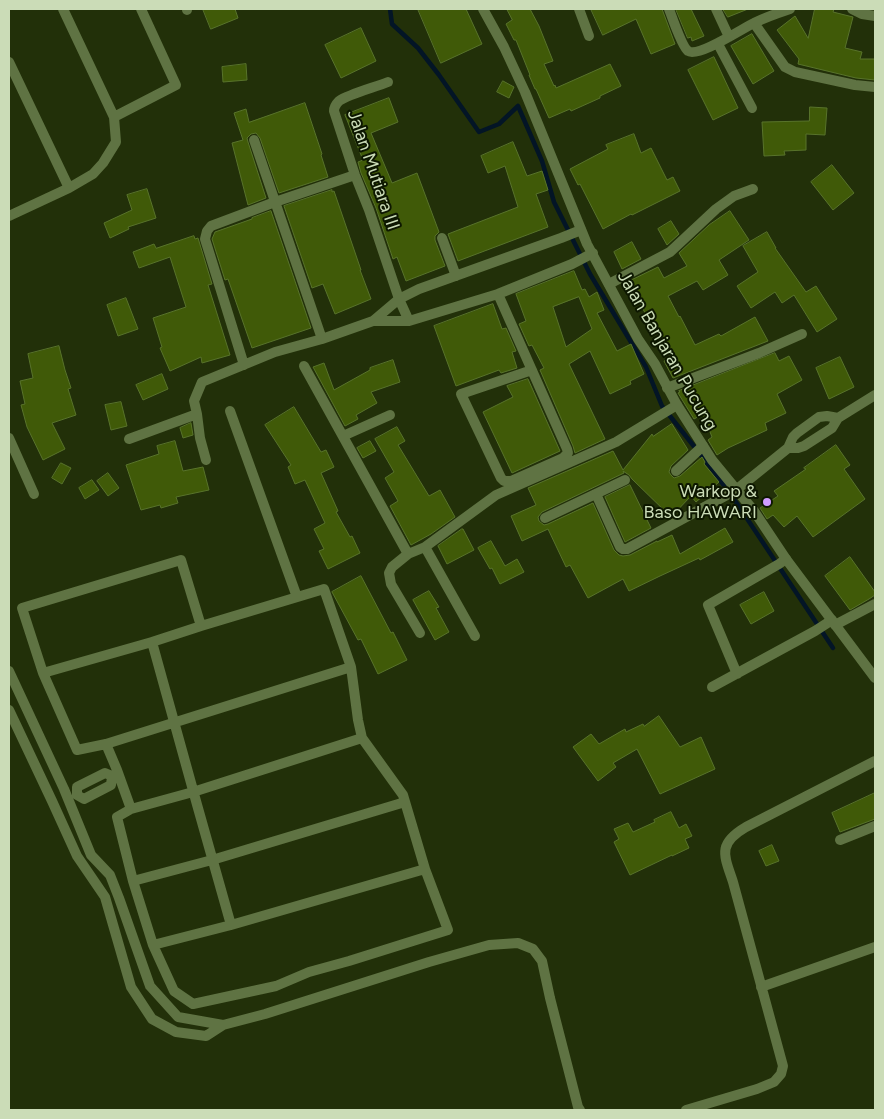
<!DOCTYPE html>
<html>
<head>
<meta charset="utf-8">
<style>
  body { margin:0 }
  #map { position:relative; width:884px; height:1119px; overflow:hidden; background:#223009; font-family:Figtree,sans-serif }
  canvas { display:block }
  .frame { position:absolute; inset:0; border:10px solid #cbdcb7; pointer-events:none }
</style>
</head>
<body>
<div id="map">
<canvas width="884" height="1119"></canvas>
<div class="frame"></div>
</div>
<script>
const context = document.querySelector('canvas').getContext('2d');
context.lineJoin = 'round';
function strokePath(path, color, width, dash) {
  context.strokeStyle = color;
  context.lineWidth = width;
  context.lineCap = dash ? 'butt' : 'round';
  context.setLineDash(dash || []);
  context.stroke(path);
}
function paint(path, color) {
  context.fillStyle = color;
  context.fill(path, 'evenodd');
}
function write(font, color, halo, rows, align = 'center') {
  context.font = font + ' Figtree,sans-serif';
  context.lineWidth = 4;
  context.setLineDash([]);
  context.textBaseline = 'middle';
  context.strokeStyle = halo;
  context.fillStyle = color;
  for (const [text, x, y, turn = 0] of rows) {
    context.save();
    context.translate(x, y);
    context.rotate((+turn || 0) * Math.PI / 180);
    context.textAlign = isNaN(turn) ? turn : align;
    if (halo) context.strokeText(text, 0, 0);
    context.fillText(text, 0, 0);
    context.restore();
  }
}
strokePath(new Path2D(`
  M390 9 392 24 418 48 439 75 479 132 499 124 518 106 542 161 554 202 590 274 646 367 662 406 712 469 738 505 833 648`), '#031526', 4.5);
const building = new Path2D(`
  M203 9H235L238 18 211 29Z
  M418 9H466L482 44 441 63Z
  M507 9H530L539 26 553 61 544 64 554 86 555 85 556 88 610 64 621 86 600 96V98L571 111 570 109 549 118 536 89H535L529 75H530L516 40H514L506 24 512 20Z
  M591 9H662L675 44 651 54 636 19 603 35Z
  M676 9H691L704 36 692 41 691 37 688 38Z
  M723 9H748L728 17Z
  M815 9H834L833 12 853 17 845 48 862 52 860 59H875V80L856 78 798 64 799 59 777 30 795 16 808 38Z
  M361 28 376 61 341 78 325 45Z
  M752 34 774 71 753 84 731 46Z
  M714 57 738 108 713 120 688 70Z
  M246 64 247 80 223 82 222 67Z
  M503 81 514 87 509 98 497 92Z
  M389 98 398 122 371 133 392 183 417 173 439 232 435 236V240L445 266 406 281 397 257 393 259 376 208 361 173 358 162 363 160 345 115Z
  M305 103 322 154 321 155 328 177 279 193 260 138 256 133 251 134 247 138 248 142 266 198 248 205 232 143 243 140 234 113 246 109 249 122Z
  M810 107 827 108 825 135 806 134V150L784 151 785 155 764 156 762 122 809 121Z
  M634 134 641 153 651 148 667 180 673 177 680 191 632 215 631 214 603 229 580 184 578 185 570 169 608 149 606 145Z
  M513 142 527 176 542 171 548 190 536 194 548 227 458 261 448 234 518 207 505 166 488 173 481 156Z
  M832 165 854 193 833 210 811 182Z
  M147 189 156 218 128 227 129 229 110 238 104 223 132 210 127 195Z
  M332 190V192L334 191 361 270H360L371 299 335 314 323 284 312 288 284 206Z
  M271 211 311 328 252 348 228 279 225 280 212 239 215 232 252 219V218Z
  M730 211 749 240 719 260 728 275 703 290 697 281 668 296 679 317 680 316 695 345 719 334 721 336 755 317 768 341 673 378 664 361 672 357 656 326 653 327 639 302 634 305 623 284 658 267 664 278 687 266 679 253 709 225Z
  M671 221 679 234 667 245 658 229Z
  M767 232 776 248H775L806 292 816 286 837 319 817 332 794 295 782 303 775 292 751 308 737 286 758 272 743 246Z
  M194 236 195 239 198 238 212 284 208 285 230 355 202 363 201 357 170 371 160 348 162 347 153 318 186 307 170 257 139 268 133 252 154 244 156 248Z
  M632 242 641 259 622 269 614 252Z
  M574 271 582 290 585 289 589 297 597 292 604 310 597 313 617 351 631 344 644 374 630 381 631 384 610 394 590 351 569 364 605 439 575 453 573 446 540 370 544 368 532 345 529 346 519 324 526 321 516 294ZM579 297 592 329 566 347 553 307Z
  M126 298 138 329 118 336 107 305Z
  M493 304 502 329 506 328 516 351 512 352 517 368 501 373 499 370 456 386 434 326Z
  M59 346 65 370 71 388 68 389 76 415 52 423 65 449 43 460 27 427 21 405 25 404 20 381 33 378 28 354Z
  M775 353 779 361 789 356 802 380 777 394 786 413 765 423 767 430 728 448 717 455 708 440 712 437 703 414 694 419 678 393 680 392 679 391Z
  M840 357 854 387 829 399 816 368Z
  M393 360 400 382 371 392 377 403 356 415 358 419 345 426 313 367 324 363 334 390 370 370V368Z
  M162 374 168 389 143 400 136 385Z
  M528 379 560 451 512 473 483 412 513 397 507 386Z
  M121 402 127 426 111 430 105 405Z
  M294 407 321 452 326 450 334 467 321 473 338 511 336 512 350 537 352 536 360 553 328 569 319 551 324 549 314 529 325 523 305 480 295 484 288 467 291 465 265 425Z
  M191 423 193 435 183 438 180 428Z
  M672 424 688 450 671 466 669 472 671 475 674 478 680 476 702 457 705 462 704 464 719 482 696 502 691 496 671 517 632 479 629 475 623 471 624 473 542 512 538 517 539 521 544 525 548 524 593 503 614 550 619 555 623 556 630 555 657 541V542L672 535 680 554 725 528 733 542 700 560 699 558 660 576 629 591 623 579 588 598 570 565 566 567 548 529 522 541 511 516 536 505 528 488 613 451 623 470 652 434 653 436Z
  M397 427 405 441 398 445 429 496 440 490 455 517 431 534 411 545 390 506 398 501 385 478 394 472 375 439Z
  M175 441 183 471 203 467 209 490 176 497 178 503 161 508 160 505 141 510 126 465 159 454 157 446Z
  M370 441 376 451 363 458 357 448Z
  M836 445 850 465 844 469 865 499 813 537 797 516 784 527 773 515 767 519 760 508 778 496 774 491 806 469 804 468Z
  M61 463 71 468 62 484 52 478Z
  M108 473 119 488 108 496 97 481Z
  M92 480 99 490 85 499 79 488Z
  M630 485 651 528 625 542 605 497Z
  M462 529H463L474 550 447 564 438 546Z
  M491 541 505 566 517 559 524 572 500 584 492 568 490 569 478 548Z
  M850 557 875 592V595L869 599 850 610 825 576Z
  M361 576 391 633 393 632 407 660 378 674 361 639 358 640 332 592Z
  M429 591 439 607 436 608 449 632 435 640 413 600Z
  M764 592 774 611 751 624 740 605Z
  M659 716 680 747 701 737 715 769 660 794 637 749 613 763 616 767 598 781 573 747 591 734 599 744 625 729 626 732 643 724 644 726Z
  M875 793V819L840 832 832 813Z
  M671 812 679 828 686 824 692 836 685 839 689 848 672 856V855L630 875 614 842 619 839 614 829 628 823 633 832 655 822 654 820Z
  M772 845 779 861 766 866 759 851Z`);
paint(building, '#405a08');
strokePath(building, '#58732b', 1);
strokePath(new Path2D(`
  M63 9 114 117
  M187 9V10
  M579 9 589 36
  M669 9C672 17 682 47 688 51 698 58 743 28 754 23 766 17 778 13 790 9
  M716 9 729 37
  M852 9 862 14 875 16
  M754 23 785 67 795 72 855 85 875 87
  M718 44 752 108
  M9 62 69 188
  M388 82C376 87 349 94 339 101 336 104 334 107 334 111L355 175 369 210 399 299 409 321
  M254 140 322 339
  M9 216 69 188 93 174 103 163 116 142 114 117 176 85 141 9
  M442 238 456 276
  M609 284 670 252 716 209 734 196 753 189
  M498 294 567 449 568 453 563 458 511 481H504L501 478 461 394 532 370
  M373 321 399 299 419 289 561 238 581 230
  M244 365 205 239 207 231 211 226 275 202 355 175
  M304 366 408 554
  M667 388 759 353 802 334
  M230 411 297 597
  M343 436 390 415
  M9 438 34 494
  M129 439 197 414
  M788 448H798L804 446 832 428 838 418 875 395
  M206 460 200 438 197 414 194 401 202 382 275 352 322 339 373 321H409L498 294 572 264 593 253
  M676 471 703 446
  M596 494 620 547 623 549H627L736 490 788 448 793 437 797 433 819 417 827 416 838 418
  M545 518 625 480
  M425 547 475 636
  M835 625 875 604
  M420 633 391 584 389 573 392 567 408 554 425 547 496 495 616 442 677 405
  M152 642 201 626
  M351 667 358 720 362 738 403 795 425 869
  M9 671 64 789 91 855 110 875 119 898 150 986 178 1017 223 1025
  M43 673 22 608 181 560 201 626 324 589 351 667 106 744 77 750 43 673 152 642C178 736 204 831 231 925
  M737 674 708 605 779 564 786 559
  M712 687 815 631 832 620
  M9 710 52 801 77 856 105 897 131 987 152 1019 176 1032 206 1036 223 1025 265 1014 429 962 489 945 518 943 533 949 542 961 550 998 578 1107 580 1110
  M106 744 117 770 131 809
  M77 795V787L105 773 112 776
  M77 795 84 799 111 785 112 776
  M840 840 875 826
  M133 881 212 860 405 802
  M153 945 231 925 425 869 448 930 349 961 309 972 276 986 193 1004 174 991 153 945 133 881 117 817 131 809 193 792 362 738
  M761 987 875 947
  M686 1110 757 1089 774 1082 781 1074 783 1066 733 882C724 855 717 844 746 827L875 761`), '#5f7343', 10);
strokePath(new Path2D(`
  M483 9 504 47 525 92 587 244 638 339 655 364 677 405 712 460 754 511 786 559 875 678`), '#5f7343', 10);
for (const [x, y, r, color] of [
  [767,502,5,"#d09dff"]
]) {
  const dot = new Path2D();
  dot.arc(x, y, r, 0, 2 * Math.PI);
  context.fillStyle = color;
  context.fill(dot);
  strokePath(dot, '#0d1700', 2);
}
write('18px', '#cbdcb7', '#0d1700', [
  ["Jalan Mutiara III",373,170,71],
  ["Jalan Banjaran Pucung",667,351,60]
]);
write('18px', '#cbdcb7', '#0d1700', [
  ["Warkop &",757,492],
  ["Baso HAWARI",757,513]
], 'right');
</script>
</body>
</html>
